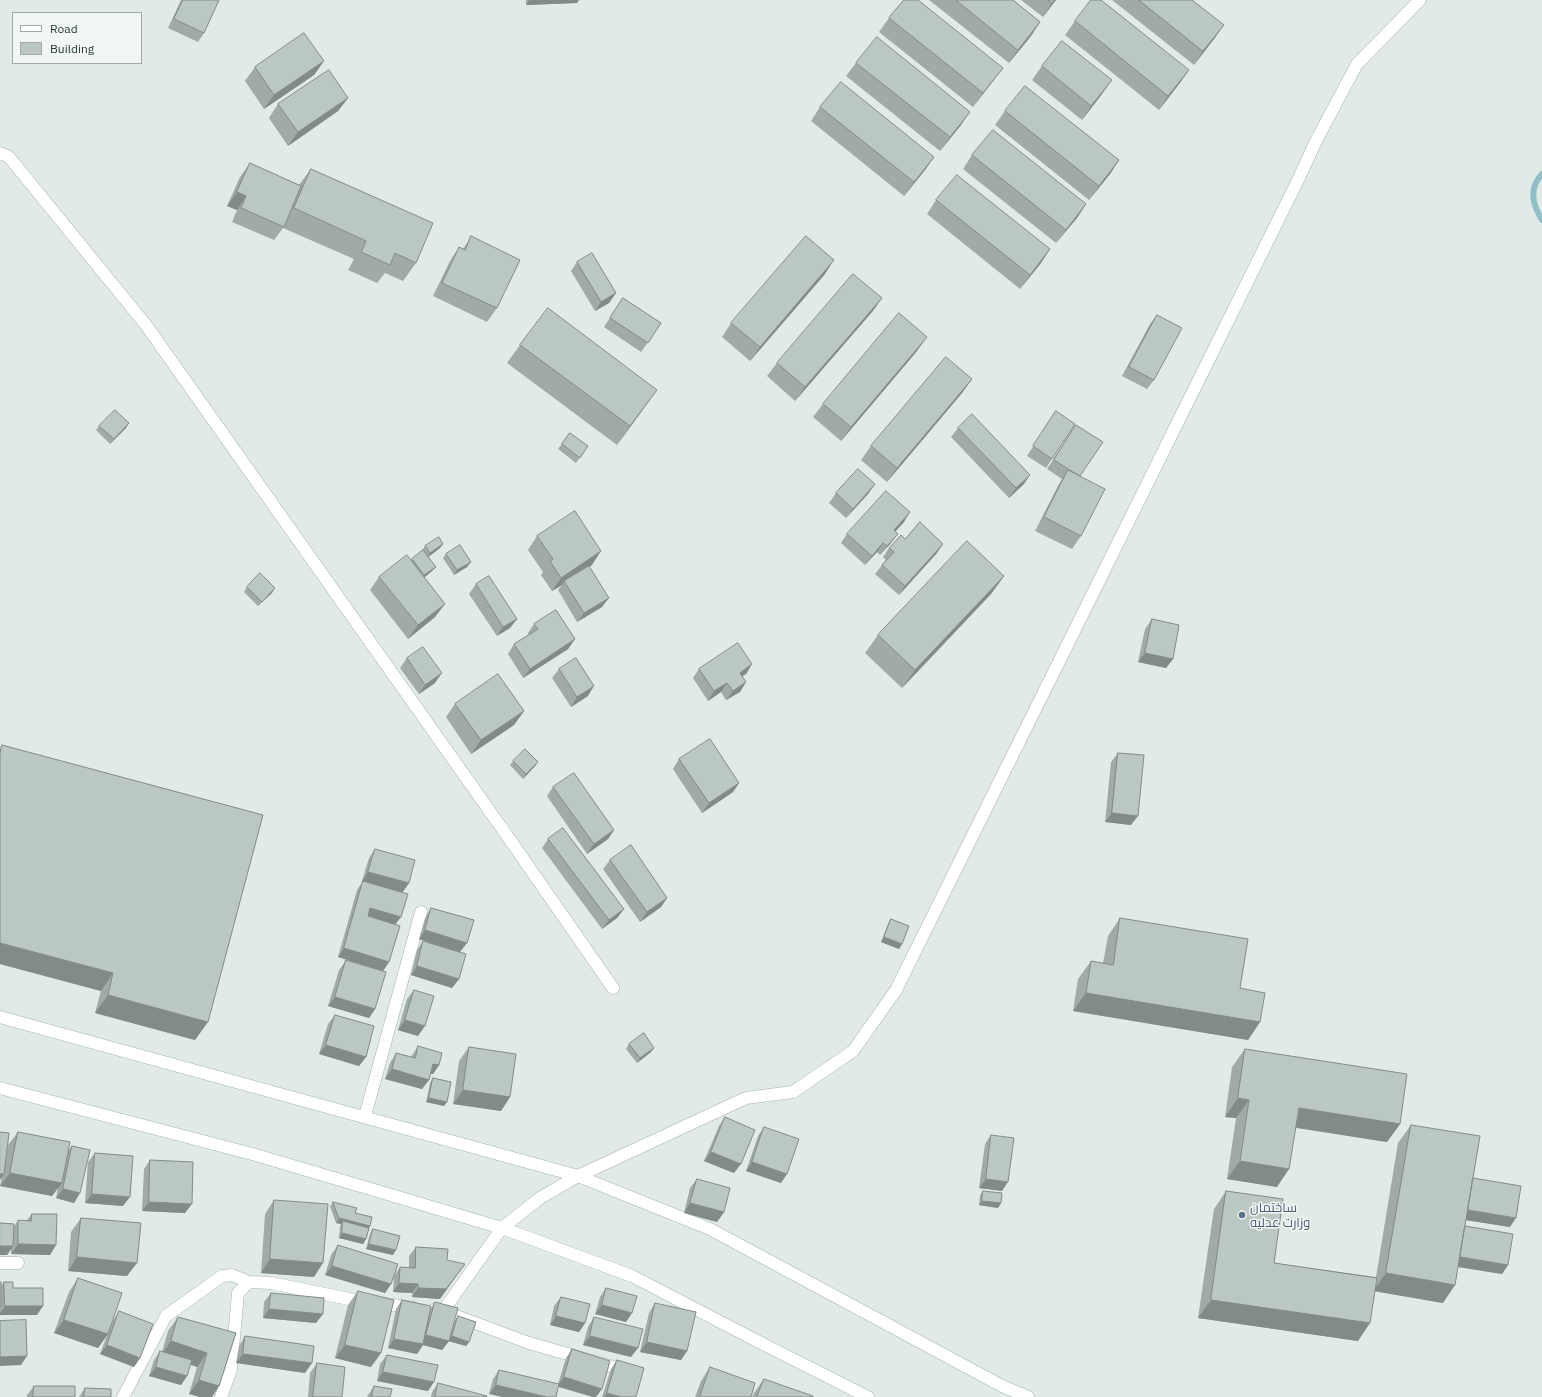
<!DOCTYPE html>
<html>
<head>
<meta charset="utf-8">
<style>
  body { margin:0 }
  #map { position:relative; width:1542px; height:1397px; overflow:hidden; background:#e2eae7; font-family:"IBM Plex Sans",sans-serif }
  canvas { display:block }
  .legend { position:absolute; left:12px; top:12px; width:130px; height:52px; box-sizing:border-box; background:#f2f7f4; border:1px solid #a0aba7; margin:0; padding:5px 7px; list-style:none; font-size:12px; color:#243934 }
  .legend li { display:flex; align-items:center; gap:8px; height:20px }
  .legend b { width:20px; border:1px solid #a0aba7 }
</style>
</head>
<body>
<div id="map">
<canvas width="1542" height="1397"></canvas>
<ul class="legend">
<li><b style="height:5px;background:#fff"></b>Road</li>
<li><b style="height:11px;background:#bac7c3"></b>Building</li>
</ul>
</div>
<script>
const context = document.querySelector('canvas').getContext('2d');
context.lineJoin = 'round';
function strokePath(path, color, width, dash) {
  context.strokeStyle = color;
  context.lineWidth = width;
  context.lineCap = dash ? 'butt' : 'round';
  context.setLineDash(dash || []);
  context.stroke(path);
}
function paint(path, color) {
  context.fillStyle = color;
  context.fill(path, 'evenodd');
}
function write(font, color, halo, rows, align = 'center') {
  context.font = font + ' "IBM Plex Sans",Cairo,sans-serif';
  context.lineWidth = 3;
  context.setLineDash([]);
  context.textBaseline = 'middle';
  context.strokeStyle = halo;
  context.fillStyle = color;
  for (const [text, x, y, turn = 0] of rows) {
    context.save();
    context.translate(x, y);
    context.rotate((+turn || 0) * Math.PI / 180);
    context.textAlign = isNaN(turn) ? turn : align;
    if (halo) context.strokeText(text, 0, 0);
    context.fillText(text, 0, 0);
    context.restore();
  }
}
strokePath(new Path2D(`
  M1542 174C1528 189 1533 205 1542 220`), '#90bfc9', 6);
const lane = new Path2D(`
  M0 153 9 157 146 325 508 837 613 988`);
const street = new Path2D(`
  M365 1116 421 912
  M0 1263H18
  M434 1310 443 1311 502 1228 540 1198 578 1176 746 1098 793 1092 853 1051 896 990 1298 180 1316 141 1357 64 1420 0
  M443 1311 529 1343 627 1371
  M123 1397 166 1316 222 1276 232 1275 249 1282
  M221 1397 231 1370 238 1293 249 1282 271 1283 349 1299 414 1308`);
const secondary = new Path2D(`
  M0 1017 578 1176 710 1229 1002 1386 1028 1397
  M0 1088 256 1155 502 1228 632 1276 763 1344 868 1397`);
strokePath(lane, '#a5b1ae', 13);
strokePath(street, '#a5b1ae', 13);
strokePath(secondary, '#a2b5ae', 13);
strokePath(lane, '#fff', 12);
strokePath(street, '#fff', 12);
strokePath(secondary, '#fff', 12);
paint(new Path2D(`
  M181 0H219L204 33 198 42 168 28Z
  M526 0H579L577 3 526 5Z
  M929 0H1013L1040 22 1031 36 1009 63Z
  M1021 0H1056L1043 17Z
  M1112 0H1192L1224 25 1214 39 1194 65Z
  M889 18 1003 68 973 107 879 32Z
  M1075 21 1189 70 1179 84 1159 110 1065 35Z
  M324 61 314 75 264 109 245 81 255 67Z
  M856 63 961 125 940 151 846 76Z
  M1042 66 1102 94 1082 120 1032 80Z
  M348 98 338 111 288 146 269 118 278 104Z
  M820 107 934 157 925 170 904 196 811 121Z
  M1005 111 1119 160 1110 174 1089 200 995 125Z
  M972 155 1086 204 1077 218 1056 243 963 169Z
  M250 163 299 185 311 169 416 263 403 281 385 273 377 283 348 270 354 259 283 228 274 240 232 222 237 210 227 206 240 177Z
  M936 200 1050 249 1041 263 1020 289 927 214Z
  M471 237 497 308 487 322 433 296 450 261 459 247 463 249Z
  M577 262 616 293 609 303 595 311 571 271Z
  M825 274 750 361 722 337 731 323Z
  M623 298 661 323 641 352 604 327Z
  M882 298 872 312 795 401 767 376 777 363Z
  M1157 315 1154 380 1147 389 1122 376 1150 324Z
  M520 345 644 408 617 445 507 363Z
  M917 351 841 441 813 417 823 404Z
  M972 379 962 393 887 482 861 460 871 446Z
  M1056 411 1052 459 1046 468 1027 456Z
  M1076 425 1080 476 1081 536 1072 549 1035 531 1059 484 1062 479 1047 469Z
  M99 426 126 428 110 444 96 430Z
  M958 428 1024 484 1009 498 951 437Z
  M570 433 588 446 576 463 558 449Z
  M875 484 868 494 846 518 829 503 836 493Z
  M904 522 895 531 891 543 880 555 877 552 865 565 841 543 847 534Z
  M537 536 592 565 589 567 602 607 577 622 558 590 562 585 552 591 541 575 543 572 528 550Z
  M905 539 937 553 899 595 875 574 882 565 886 560 883 557 889 548Z
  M443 544 440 548 428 557 436 567 432 571 424 578 435 617 408 639 370 590 379 577 411 560 422 551 425 546Z
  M446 554 467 567 454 575 443 558Z
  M1004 576 991 594 902 688 865 653 878 635Z
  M476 584 517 619 510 628 497 636 469 594Z
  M247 587 272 593 258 606 244 592Z
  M1152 619 1173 659 1166 668 1138 662 1145 629Z
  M534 624 575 639 568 649 523 678 508 654 514 644 529 635 528 633Z
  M407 658 435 683 419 694 400 668Z
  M752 664 746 674 742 676 746 682 740 692 726 700 721 692 708 701 693 678 699 669Z
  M559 669 588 696 571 707 552 678Z
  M455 704 524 711 514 725 471 754 446 717Z
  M2 745 195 1040 95 1013 101 991 0 964V749Z
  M1118 753 1131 825 1105 822 1111 762Z
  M679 759 739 783 733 792 702 813 673 769Z
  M513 761 538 762 535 766 523 779 510 765Z
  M553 787 614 830 608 839 587 854 547 796Z
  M548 839 624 909 617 918 602 929 542 848Z
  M375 849 409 883 402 892 396 924 389 962 383 971 338 957 357 890 363 881H362L369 858Z
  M610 860 667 898 661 907 640 922 603 869Z
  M431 908 460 952 459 979 452 988 411 975 417 950 423 941 430 943 419 939 425 918Z
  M1120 918 1240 988 1260 1022 1248 1040 1073 1011 1078 979 1091 961 1103 963 1108 936Z
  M891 919 902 944 899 949 881 942 888 924Z
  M346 960 375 1009 369 1018 328 1006 339 970Z
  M414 990 418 1036 398 1030 407 999Z
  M335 1015 366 1057 359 1066 319 1054 328 1024Z
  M629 1044 654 1048 651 1052 637 1063 626 1049Z
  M418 1046 439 1065 433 1074H430L429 1080 422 1089 385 1079 390 1063 396 1053 411 1057Z
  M469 1047 510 1097 501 1111 453 1104 459 1061Z
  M1245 1049 1400 1124 1387 1142 1296 1128 1277 1187 1227 1179 1236 1118 1225 1117 1232 1067Z
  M433 1078 444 1106 426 1102 430 1083Z
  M725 1117 734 1173 704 1161 719 1126Z
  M1411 1125 1473 1178 1510 1227 1466 1220 1465 1226 1508 1265 1502 1274 1458 1267 1443 1303 1375 1291 1358 1341 1198 1318 1214 1209 1226 1191 1274 1263 1376 1277 1398 1143Z
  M764 1127 781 1183 746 1171 758 1136Z
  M18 1132 68 1151 72 1146 80 1193 74 1203 56 1198 58 1188 52 1196 0 1186 8 1145Z
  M991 1135 1002 1191 979 1188 985 1144Z
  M95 1153 123 1206 85 1203 88 1162Z
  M150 1160 185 1213 142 1211 144 1169Z
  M697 1179 724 1212 717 1222 684 1213 690 1188Z
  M983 1191 1001 1203 998 1208 979 1205 980 1195Z
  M274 1200 314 1277 261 1273 265 1214Z
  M333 1202 355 1213 370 1226 369 1228 366 1239 363 1244 339 1238 340 1226 341 1224 336 1223 330 1206Z
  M32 1214 56 1245 50 1255 11 1254V1249L7 1255H0V1223L14 1227 18 1220 26 1221Z
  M81 1218 127 1276 68 1271 71 1232Z
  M373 1229 393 1255 366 1249 370 1234Z
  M338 1245 394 1276 400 1267 409 1268V1256L416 1247 440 1299 412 1297V1293L393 1292 394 1277 391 1284 385 1293 325 1275 331 1255Z
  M78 1278 110 1328 113 1321 119 1311 140 1358 134 1367 100 1354 107 1335 98 1348 54 1333 69 1292Z
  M0 1282 1 1286 4 1282 13 1288 37 1315H0Z
  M606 1288 632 1313 626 1322 595 1314 600 1297Z
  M358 1291 371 1367 335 1358 348 1305Z
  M271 1293 316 1323 263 1318 264 1302Z
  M561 1297 585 1323 579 1332 550 1325 554 1306Z
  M402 1300 430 1310 435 1302 451 1333 455 1321 458 1316 469 1342 466 1346 449 1341 442 1350 423 1345 417 1354 388 1348 396 1309Z
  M655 1303 687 1351 681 1360 640 1352 649 1313Z
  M178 1317 236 1333 219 1386 212 1397H200L189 1394 197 1367 191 1364 187 1376 181 1385 149 1376 154 1360 160 1351 162 1352 168 1331Z
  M594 1317 631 1357 583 1345 588 1327Z
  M245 1336 305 1373 236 1363 239 1346Z
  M572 1349 596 1397H593L558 1387 489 1394 493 1379 499 1370 558 1384 566 1358Z
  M387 1355 428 1391 377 1381 380 1364Z
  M617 1360 636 1397H602L611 1369Z
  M317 1363 342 1397H308L310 1373Z
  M710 1367 751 1397H695L701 1381Z
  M764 1379 813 1397H752L754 1393Z
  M438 1383 486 1397H431L432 1392Z
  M34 1386 75 1397H27V1395Z
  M374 1386 390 1397H367L368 1395Z
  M85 1388 111 1397H79Z`), '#a0aba8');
paint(new Path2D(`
  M529 0H579L577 3 526 5Z
  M1055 0H1056L1043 17 1052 3Z
  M1040 22 1031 36 1009 63 1018 50Z
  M1224 25 1214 39 1194 65 1203 51Z
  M324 61 314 75 264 109 274 95Z
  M1003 68 973 107 983 93Z
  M1189 70 1179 84 1159 110 1168 96Z
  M1112 80 1102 94 1082 120 1091 106Z
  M348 98 338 111 288 146 298 132Z
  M970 112 961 125 940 151 950 137Z
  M934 157 925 170 904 196 914 182Z
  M1119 160 1110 174 1089 200 1099 186Z
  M237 192 246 196 237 210 227 206Z
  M1086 204 1077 218 1056 243Z
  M1050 249 1041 263 1020 289 1030 275Z
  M834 260 825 274 750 361 760 347Z
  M616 293 609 303 595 311 601 302Z
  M882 298 872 312 795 401 805 387Z
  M927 337 917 351 841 441 851 427Z
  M972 379 962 393 887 482 897 468Z
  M657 390 644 408 617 445 630 426Z
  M129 423 126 428 110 444 114 439Z
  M1030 475 1024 484 1009 498 1016 488Z
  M875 484 868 494 846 518 853 509Z
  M910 512 904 522 888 540 894 530Z
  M898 534 891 543 880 555 887 546Z
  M883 543 877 552 865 565 872 556Z
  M443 544 440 548 427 558 430 553Z
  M943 544 937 553 899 595 905 586Z
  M601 551 592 565 565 582 564 581 562 585 552 591 561 578Z
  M471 562 467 567 454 575 457 570Z
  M436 567 432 571 421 580 424 575Z
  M1004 576 991 594 902 688 915 670Z
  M275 588 272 593 258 606 262 602Z
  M609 598 602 607 577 622 584 613Z
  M445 604 435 617 408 639 418 625Z
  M517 619 510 628 497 636 503 627Z
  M575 639 568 649 523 678 530 669Z
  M1145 653 1173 659 1166 668 1138 662Z
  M752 664 746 674 733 682 740 673Z
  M442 673 435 683 419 694 425 685Z
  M746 682 740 692 726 700 733 691Z
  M727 683 721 692 708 701 714 691Z
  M594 686 588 696 571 707 577 697Z
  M524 711 514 725 471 754 481 740Z
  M538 762 535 766 523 779 526 774Z
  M739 783 733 792 702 813 709 803Z
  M1112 813 1138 816 1131 825 1105 822Z
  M614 830 608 839 587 854 594 844Z
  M368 872 409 883 402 893 362 881Z
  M667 898 661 907 640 922 647 912Z
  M370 908 401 917 394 926 364 918Z
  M624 909 617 918 602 929 609 920Z
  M425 930 467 943 460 952 419 939Z
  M884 937 902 944 899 949 881 942Z
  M0 943 113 973 101 991 0 964Z
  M344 948 389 962 383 971 338 957Z
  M417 966 459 979 452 988 411 975Z
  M1086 993 1260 1022 1248 1040 1073 1011Z
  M108 995 208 1022 195 1040 95 1013Z
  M335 997 375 1009 369 1018 328 1006Z
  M405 1020 425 1026 418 1036 398 1030Z
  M326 1045 366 1057 359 1066 319 1054Z
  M654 1048 651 1052 637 1063 640 1058Z
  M433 1064 439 1065 433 1074 427 1073Z
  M392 1069 429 1080 422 1089 385 1079Z
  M463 1090 510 1097 501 1111 453 1104Z
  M429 1098 447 1102 444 1106 426 1102Z
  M1238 1098 1249 1100 1236 1118 1225 1117Z
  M1299 1108 1400 1124 1387 1142 1286 1126Z
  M711 1152 741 1164 734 1173 704 1161Z
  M1240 1161 1289 1169 1277 1187 1227 1179Z
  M752 1162 787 1174 781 1183 746 1171Z
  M10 1173 62 1183 52 1196 0 1186Z
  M0 1174H4L0 1180Z
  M986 1179 1008 1182 1002 1191 979 1188Z
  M63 1189 80 1193 74 1203 56 1198Z
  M92 1194 130 1197 123 1206 85 1203Z
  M982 1201 1001 1203 998 1208 979 1205Z
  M149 1202 192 1204 185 1213 142 1211Z
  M690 1203 724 1212 717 1222 684 1213Z
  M1466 1210 1516 1218 1510 1227 1459 1219Z
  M339 1218 370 1226 367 1230 343 1221 341 1224 336 1223Z
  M342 1233 366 1239 363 1244 339 1238Z
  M18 1244 56 1245 50 1255 11 1254Z
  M369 1244 396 1250 393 1255 366 1249Z
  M0 1246H13L7 1255H0Z
  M1458 1256 1508 1265 1502 1274 1452 1266Z
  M77 1257 137 1263 127 1276 68 1271Z
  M270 1259 323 1263 314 1277 261 1273Z
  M465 1264 440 1299 412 1297 418 1288Z
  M332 1266 391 1284 385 1293 325 1275Z
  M1386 1273 1455 1285 1443 1303 1373 1291Z
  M399 1283 418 1284 412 1293 393 1292Z
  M1211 1300 1370 1323 1358 1341 1198 1318Z
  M602 1305 632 1313 626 1322 595 1314Z
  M5 1306H43L37 1315H0V1313Z
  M269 1309 323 1314 316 1323 263 1318Z
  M556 1316 585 1323 579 1332 550 1325Z
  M64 1320 108 1334 98 1348 54 1333Z
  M426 1335 449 1341 442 1350 423 1345 417 1354 388 1348 394 1339 420 1344Z
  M452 1336 469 1342 466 1346 448 1341Z
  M590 1336 638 1348 631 1357 583 1345Z
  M171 1341 207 1353 197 1367 161 1355Z
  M647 1342 687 1351 681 1360 640 1352Z
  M107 1345 140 1358 134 1367 100 1354Z
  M345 1345 381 1353 371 1367 335 1358Z
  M243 1354 312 1363 305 1373 236 1363Z
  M27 1356 21 1365 0 1366V1357Z
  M156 1367 187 1376 181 1385 149 1376Z
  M383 1372 434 1382 428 1391 377 1381Z
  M564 1377 602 1389 596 1397H593L557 1386Z
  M199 1380 219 1386 212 1397H200L189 1394Z
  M496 1385 547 1397H502L489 1394Z
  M607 1393 621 1397H604Z`), '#828b88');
const building = new Path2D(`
  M183 0H219L204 33 174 19Z
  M904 0H918L1003 68 983 93 889 18Z
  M956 0H1013L1040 22 1018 50Z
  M1048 0H1055L1052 3Z
  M1091 0H1101L1189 70 1168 96 1075 21Z
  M1139 0H1192L1224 25 1203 51Z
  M304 33 324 61 274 95 255 67Z
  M877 37 970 112 950 137 856 63Z
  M1062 41 1112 80 1091 106 1042 66Z
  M329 70 348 98 298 132 278 104Z
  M841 82 934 157 914 182 820 107Z
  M1025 86 1119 160 1099 186 1005 111Z
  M993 130 1086 204 1066 230 972 155Z
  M250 163 301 186 284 227 241 208 246 196 237 192Z
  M311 169 433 223 416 263 395 253 390 265 361 252 366 241 294 208Z
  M957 175 1050 249 1030 275 936 200Z
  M471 236 520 260 497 308 442 283 459 247 465 250Z
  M806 236 834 260 760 347 731 323Z
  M592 253 616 293 601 302 577 262Z
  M853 274 882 298 805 387 777 363Z
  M623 298 661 323 648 343 610 318Z
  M548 308 657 390 630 426 520 345Z
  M899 313 927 337 851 427 823 404Z
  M1157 315 1182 328 1154 380 1129 367Z
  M946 357 972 379 897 468 871 446Z
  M115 410 129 423 114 439 99 426Z
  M1056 411 1075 424 1052 459 1033 446Z
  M972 414 1030 475 1016 488 958 428Z
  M1076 425 1103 442 1080 476 1073 472 1054 460Z
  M570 433 588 446 580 458 562 444Z
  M858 469 875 484 853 509 836 493Z
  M1068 470 1105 489 1081 536 1044 517Z
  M886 491 910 512 894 530 898 534 887 546 883 543 872 556 847 534Z
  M575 511 601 551 561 578 550 561 553 559 537 536Z
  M920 522 943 544 905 586 882 565 894 552 889 548 901 535 905 539Z
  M439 537 443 544 430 553 425 546Z
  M967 541 1004 576 915 670 878 635Z
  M460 545 471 562 457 570 446 554Z
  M423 550 436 567 424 575 412 559Z
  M407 555 445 604 418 625 379 577Z
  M589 566 609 598 584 613 564 581Z
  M260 573 275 588 262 602 247 587Z
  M489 576 517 619 503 627 476 584Z
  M556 610 575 639 530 669 514 644 538 629 534 624Z
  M1152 619 1179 625 1173 659 1145 653Z
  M738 643 752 664 740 673 746 682 733 691 727 683 714 691 699 669Z
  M423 647 442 673 425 685 407 658Z
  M576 658 594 686 577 697 559 669Z
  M498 674 524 711 481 740 455 704Z
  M710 739 739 783 709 803 679 759Z
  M2 745 263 815 208 1022 108 995 113 973 0 943V754Z
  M525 749 538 762 526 774 513 761Z
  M1118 753 1144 755 1138 816 1112 813Z
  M574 773 614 830 594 844 553 787Z
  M563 828 624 909 609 920 548 839Z
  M631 845 667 898 647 912 610 860Z
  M375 849 415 860 409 883 368 872Z
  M363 881 408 894 401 917 370 908 368 916 400 926 389 962 344 948Z
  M431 908 474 920 467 943 425 930Z
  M1120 918 1248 939 1240 988 1265 993 1260 1022 1086 993 1091 961 1113 965Z
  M891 919 909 926 902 944 884 937Z
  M423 941 466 954 459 979 417 966Z
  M346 960 386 972 375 1009 335 997Z
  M414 990 434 996 425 1026 405 1020Z
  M335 1015 374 1026 366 1057 326 1045Z
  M644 1033 654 1048 640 1058 629 1044Z
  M418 1046 442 1053 439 1065 433 1064 429 1080 392 1069 396 1053 415 1058Z
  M469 1047 516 1054 510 1097 463 1090Z
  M1245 1049 1407 1074 1400 1124 1299 1108 1289 1169 1240 1161 1249 1100 1238 1098Z
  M433 1078 451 1082 447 1102 429 1098Z
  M725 1117 755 1130 741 1164 711 1152Z
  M1411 1125 1480 1136 1455 1285 1386 1273Z
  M764 1127 799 1139 787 1174 752 1162Z
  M0 1132 9 1133 4 1174H0Z
  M18 1132 70 1142 62 1183 10 1173Z
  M991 1135 1014 1138 1008 1182 986 1179Z
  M72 1146 90 1150 80 1193 63 1189Z
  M95 1153 133 1156 130 1197 92 1194Z
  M150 1160 193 1162 192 1204 149 1202Z
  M1473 1178 1521 1186 1516 1218 1468 1210Z
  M697 1179 730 1188 724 1212 690 1203Z
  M983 1191 1002 1193 1001 1203 982 1201Z
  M1226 1191 1283 1199 1274 1263 1377 1278 1370 1323 1211 1300Z
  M274 1200 328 1204 323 1263 270 1259Z
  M333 1202 357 1208 355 1213 372 1217 370 1226 339 1218Z
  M32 1214H57L56 1245 18 1244V1220L31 1221Z
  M81 1218 141 1223 137 1263 77 1257Z
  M343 1221 369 1228 366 1239 342 1233Z
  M0 1223 14 1224 13 1246H0Z
  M1465 1226 1513 1234 1508 1265 1460 1257Z
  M373 1229 400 1236 396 1250 369 1244Z
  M338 1245 398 1264 391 1284 332 1266Z
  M416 1247 448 1249 447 1260 465 1264 446 1289 418 1288V1284L399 1283 400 1267 415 1268Z
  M78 1278 122 1293 108 1334 64 1320Z
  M0 1282H1V1307H0Z
  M4 1282H13V1288H43V1306H5Z
  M606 1288 637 1296 632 1313 602 1305Z
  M358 1291 394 1300 381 1353 345 1345Z
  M271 1293 324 1298 323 1314 269 1309Z
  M561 1297 590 1304 585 1323 556 1316Z
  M402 1300 431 1306 423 1344 394 1339Z
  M435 1302 458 1308 449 1341 426 1335Z
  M655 1303 696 1312 687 1351 647 1342Z
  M119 1311 153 1324 140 1358 107 1345Z
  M458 1316 476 1322 469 1342 452 1336Z
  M178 1317 236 1333 219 1386 199 1380 207 1353 171 1341Z
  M594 1317 643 1329 638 1348 590 1336Z
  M26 1320 27 1356 0 1357V1321Z
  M245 1336 314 1346 312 1363 243 1354Z
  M572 1349 610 1361 602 1389 564 1377Z
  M160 1351 192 1360 187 1376 156 1367Z
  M387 1355 438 1365 434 1382 383 1372Z
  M617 1360 644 1368 636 1397H621L607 1393Z
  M317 1363 345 1367 342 1397H313Z
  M710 1367 755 1383 751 1397H700Z
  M499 1370 559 1384 556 1397H547L496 1385Z
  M764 1379 813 1396V1397H757Z
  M438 1383 487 1396 486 1397H435Z
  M34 1386H75V1397H33Z
  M374 1386 392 1389 390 1397H372Z
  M85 1388 111 1389V1397H84Z`);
paint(building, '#bac7c3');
strokePath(building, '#828b88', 1);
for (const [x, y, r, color] of [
  [1242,1215,4,"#5c6f8a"]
]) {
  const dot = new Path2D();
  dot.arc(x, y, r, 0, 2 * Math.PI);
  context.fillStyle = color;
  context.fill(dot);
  strokePath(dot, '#f2f7f4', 1.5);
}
write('13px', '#4e5e75', '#f2f7f4', [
  ["ساختمان",1250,1208],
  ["وزارت عدلیه",1250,1223]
], 'left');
</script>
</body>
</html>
